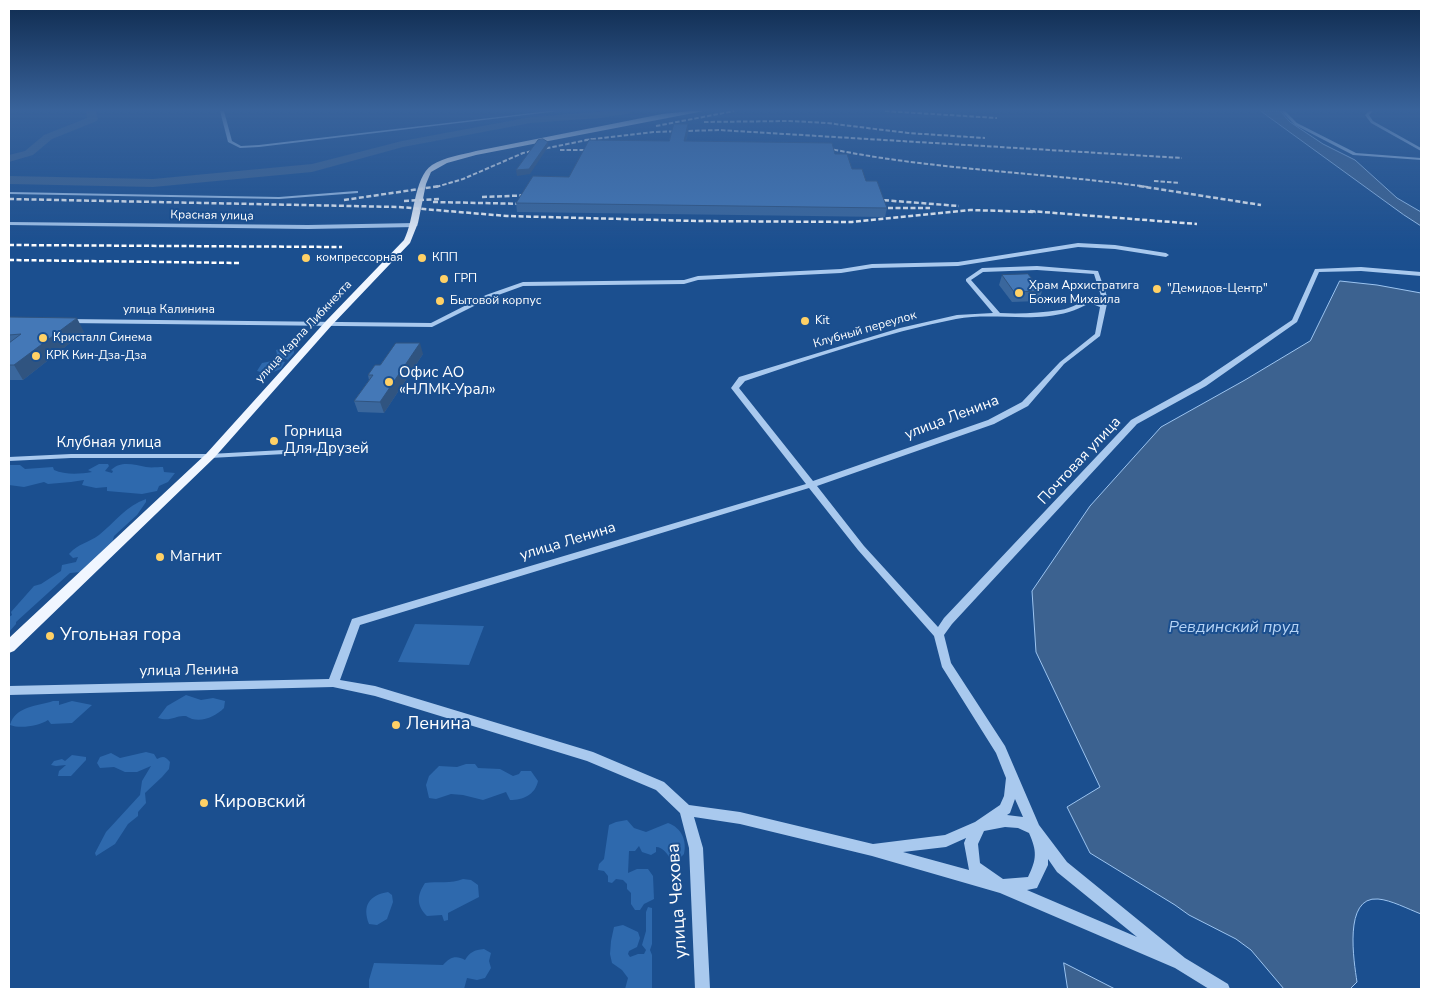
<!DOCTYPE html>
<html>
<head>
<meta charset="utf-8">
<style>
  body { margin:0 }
  #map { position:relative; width:1430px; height:998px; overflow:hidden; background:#1b4f8f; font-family:"Nunito Sans",sans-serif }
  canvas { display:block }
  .frame { position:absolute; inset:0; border:10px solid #fff; pointer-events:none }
</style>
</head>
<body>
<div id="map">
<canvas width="1430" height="998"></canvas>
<div class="frame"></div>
</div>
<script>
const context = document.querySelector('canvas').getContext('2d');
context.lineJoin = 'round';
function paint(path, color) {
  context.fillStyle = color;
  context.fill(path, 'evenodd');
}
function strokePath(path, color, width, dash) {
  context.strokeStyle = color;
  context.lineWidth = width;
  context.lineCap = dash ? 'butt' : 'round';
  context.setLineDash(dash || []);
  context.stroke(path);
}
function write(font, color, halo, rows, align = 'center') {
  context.font = font + ' "Nunito Sans",sans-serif';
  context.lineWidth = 4;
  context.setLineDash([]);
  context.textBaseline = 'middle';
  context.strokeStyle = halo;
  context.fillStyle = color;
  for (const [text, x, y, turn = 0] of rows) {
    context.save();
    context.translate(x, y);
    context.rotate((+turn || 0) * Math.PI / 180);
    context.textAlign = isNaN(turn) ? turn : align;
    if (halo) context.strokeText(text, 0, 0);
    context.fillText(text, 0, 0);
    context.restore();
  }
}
paint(new Path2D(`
  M287 347 294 348V353L288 360 284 358 280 361 285 362 281 369 268 374 257 371 262 363 272 361 277 354 276 350Z
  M99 464H108L109 466 105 471 112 473 113 471 111 470C121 460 135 465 146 467 151 468 158 467 163 467L164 472 175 473 168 482 159 486 157 491 142 494 107 491V487L96 488 82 485 84 480 71 482 48 484 44 482 24 487 9 485V465H20L25 469 53 467 54 470C65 475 80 474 92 472L88 470Z
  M146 499V502L137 515 114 536 112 544 81 572 70 573 16 622V624L9 632V617L12 615 11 612 34 586 41 584 61 571 62 565 76 562 78 557 73 558 69 554C79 543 88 543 99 535 115 522 126 506 146 499Z
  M415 624 484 626 469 665 398 662Z
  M186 695 201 700 213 698 225 701 224 708C216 716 204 722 192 719 189 718 187 716 185 716 176 715 171 722 158 718L167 706Z
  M53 701H59V705L72 701 92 705 72 723 51 724 48 720C39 726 20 729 10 725 15 706 38 706 53 701Z
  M146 752 154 754 157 759C163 756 165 756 170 762L169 769 162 777 145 793 146 803 138 812V816L128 824 115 844 96 856 95 853 106 832 140 795 142 781 151 766 137 772H125L114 767 100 768 97 763 100 757 111 753 120 758Z
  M72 755 86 757V760L71 776H58L59 771 66 765 56 766 51 765 54 761 62 759 65 761Z
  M466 764H475L478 768 500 769 513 776 519 774 521 771H531L538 781C535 795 523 800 510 800L506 792 483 800 463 795 451 794 436 799 429 798 426 785 429 776 439 766 457 767Z
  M627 820 634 828 646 832 668 823C682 828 687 841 684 854L678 860 670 858C667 854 663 847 656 847V852L651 855 642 852 639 846 635 851H629L628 873 637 869H648L653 876 654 899 644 904 640 910H635L631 904V893L627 889V884L623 880 616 879 612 883 608 882V876L604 871 598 870 599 864 604 859 609 825 616 822Z
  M463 879 471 880 478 885 479 897 448 913V920L444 921 442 915 427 916C416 905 417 895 425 883 438 881 451 884 463 879Z
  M388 892 392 895 393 902 387 919 377 925 369 924C362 906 369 895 388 892Z
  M648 907 652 908V944L650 950 652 955V989H625L628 978 622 970 612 963 610 954 611 941 614 927 623 925 638 932 640 938 637 947 629 951 628 954 630 957 638 954H644L646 950 642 945 646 931V912Z
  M484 949 491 953 489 961 491 968 485 978 477 980 467 978 464 989H369V980L374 963 443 965C450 957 456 955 465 960 470 952 474 950 484 949Z`), '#2e69ad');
const water = new Path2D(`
  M1261 111H1280L1290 122 1323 144 1355 160 1397 198 1421 212V226L1404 215Z
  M1340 281 1377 285 1421 293V914C1408 909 1391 900 1378 899 1343 896 1354 962 1357 982L1350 989H1284L1251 950 1236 939 1189 915 1175 905 1090 853 1067 807 1100 787 1036 652 1032 591 1090 506 1161 427 1245 380 1310 341Z
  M1064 963 1115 989H1068Z`);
paint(water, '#3c6290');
strokePath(water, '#9cc4f0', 1);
paint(new Path2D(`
  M86 111H96L98 119 97 121 52 139 33 155 9 162V155L25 151 44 135 87 118Z
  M608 111H633L628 114 600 118 531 123 403 147 312 172 153 187 9 184V176L153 179 312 164 402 141 531 117Z`), '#3c6290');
paint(new Path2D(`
  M220 111H224L232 141 241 146 259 145 549 111H559L259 147 240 148 228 142Z
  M1281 111H1285L1297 123 1356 153 1421 158V160L1353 155 1295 125Z
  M1369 111H1373L1369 115 1373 121 1421 148V151L1371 123 1365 115Z
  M356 191H358V193L279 199 9 194V192L279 197Z
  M9 222 308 225 415 223 418 225 415 227 308 229 9 225Z
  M1078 243 1115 245 1166 253 1169 255 1166 257 1115 249 1078 247 958 266 872 268 841 273 698 280 684 284 523 286 490 298 432 327 66 323 63 321 66 319 431 323 486 295 523 282 684 280 698 276 841 269 872 264 958 262Z
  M1037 266 1098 271 1108 299 1100 336 1064 364 1028 406 994 424 817 486 864 546 938 627 944 618 1131 420 1200 382 1292 320 1315 269 1361 267 1421 272V276L1361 271 1319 272 1297 322 1206 386 1137 424 952 624 944 635 951 663 1005 746 1039 825 1067 862 1185 958 1228 984 1230 989H1209L1175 968 1000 893 872 856 740 824 694 817 703 848 710 989H695L689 848 680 813 656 790 587 761 375 696 333 687 9 695V686L329 679 352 619 806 484 731 388 739 377 900 328 957 315 993 313 966 281V279L982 268ZM1037 270 1094 274 1102 299 1101 302C1084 295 1077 308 1060 310 1040 313 1020 314 1000 313L971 280 983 272ZM1090 303 1100 307 1095 334 1060 362 1022 402 988 420 813 481 739 388 745 381C814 358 884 333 956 319 993 312 1032 323 1069 312 1076 310 1083 306 1090 303ZM809 488 858 550 934 636 942 667 996 753 1006 778 1004 796 1000 805 975 822 945 835 873 844 740 812 689 805 664 782 593 752 375 686 340 680 360 625ZM1015 799 1023 817 1007 815 1010 813ZM1005 827 1018 828 1029 833C1037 851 1037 859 1028 877L1003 879 980 863 978 844 984 831ZM966 838 964 843 969 870 903 852 946 847ZM1048 859 1057 872 1137 937 1027 890 1037 888 1048 865Z
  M357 446H360L361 448 360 450 210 458H71L9 461V457L71 454H210Z`), '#a9c9ee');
paint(new Path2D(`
  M690 111H704L476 155 447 163 431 172 426 184 418 223 410 243 332 325 214 458 14 651 9 653V638L206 454 326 321 404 240C415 219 413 178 432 165 445 157 461 155 476 151L662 114Z`), '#f0f6ff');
strokePath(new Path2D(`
  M885 111 997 118
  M704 122 790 121 827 123 908 133 985 138
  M656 126 734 111
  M585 140 653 132 719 130 1182 158
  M821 147C929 170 1040 172 1148 187
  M560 150H598
  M1154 181 1180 183
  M436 187 463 179 523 153 592 139`), '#fff', 2, [4.5, 2]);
strokePath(new Path2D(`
  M1139 186 1261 205
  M482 197 534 195
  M9 199 399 207 507 216 697 221 852 222 970 210 1036 212
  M869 199 959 206
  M344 200 440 186
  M404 201 439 199
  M433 202 530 204
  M873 208H930
  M1030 211 1197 224
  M9 245 342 247
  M9 260 240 263`), '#fff', 2.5, [5, 2.5]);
paint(new Path2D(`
  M688 132 686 141 835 154 866 181 887 208 885 217 517 212 516 203 569 177 669 141Z
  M1002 275 1042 291 1039 301 1012 302 999 285Z
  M9 317 84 332 23 380H9Z
  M423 354 384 413 358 412 354 401 369 380 368 375 380 365Z`), '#3a679d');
paint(new Path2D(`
  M688 124V132L684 149V141Z
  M548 142V147L530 174 517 176 516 170Z
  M77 318 84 332 23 380 14 365Z
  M420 343 423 354 384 413 380 402Z`), '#305480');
const building = new Path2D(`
  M674 124H688L684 141 832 143 835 154H847L852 169H862L866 181H877L887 208 516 203 533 176 569 177 589 140 669 141Z
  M543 139 548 142 529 169 516 170 538 140Z
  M1028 274 1042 291 1014 292 1002 275Z
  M9 317 77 318 14 365H9V343L21 334 9 335Z
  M396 343H420L380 402 354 401 373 375H368L375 365H380Z`);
paint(building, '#4478b7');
strokePath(building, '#305480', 1);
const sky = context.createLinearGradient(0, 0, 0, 250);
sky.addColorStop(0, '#0f2b4f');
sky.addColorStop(0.44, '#39639b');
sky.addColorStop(1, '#39639b00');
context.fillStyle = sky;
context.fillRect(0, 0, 1430, 250);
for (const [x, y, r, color] of [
  [306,258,5,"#ffd166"],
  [422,258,5,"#ffd166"],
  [444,279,5,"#ffd166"],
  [1157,289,5,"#ffd166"],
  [1019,293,5,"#ffd166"],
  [440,301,5,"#ffd166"],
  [805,321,5,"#ffd166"],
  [43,338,5,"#ffd166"],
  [36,356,5,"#ffd166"],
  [389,382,5,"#ffd166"],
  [274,441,5,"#ffd166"],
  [160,557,5,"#ffd166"],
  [50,636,5,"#ffd166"],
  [396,725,5,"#ffd166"],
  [204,803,5,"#ffd166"]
]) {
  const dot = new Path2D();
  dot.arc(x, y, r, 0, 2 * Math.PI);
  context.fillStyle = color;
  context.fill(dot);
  strokePath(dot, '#1b4f8f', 2);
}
write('12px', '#fff', '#1b4f8f', [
  ["Красная улица",212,216,1],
  ["улица Калинина",169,310],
  ["Клубный переулок",865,330,-16],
  ["улица Карла Либкнехта",304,332,-47]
]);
write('12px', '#fff', '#1b4f8f', [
  ["компрессорная",316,258],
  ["КПП",432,258],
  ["ГРП",454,279],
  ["Храм Архистратига",1029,286],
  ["Божия Михаила",1029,300],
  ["\"Демидов-Центр\"",1167,289],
  ["Бытовой корпус",450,301],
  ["Kit",815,321],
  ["Кристалл Синема",53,338],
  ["КРК Кин-Дза-Дза",46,356]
], 'left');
write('15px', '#fff', '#1b4f8f', [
  ["Офис АО",399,373],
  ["«НЛМК-Урал»",399,390],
  ["Горница",284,432],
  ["Для Друзей",284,449],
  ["Магнит",170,557]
], 'left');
write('15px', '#fff', '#1b4f8f', [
  ["улица Ленина",952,418,-21],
  ["Клубная улица",109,443],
  ["Почтовая улица",1080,461,-47],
  ["улица Ленина",568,542,-17],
  ["улица Ленина",189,671,-1]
]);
write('italic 16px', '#b5d3f5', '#1b4f8f', [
  ["Ревдинский пруд",1234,628]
]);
write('18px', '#fff', '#1b4f8f', [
  ["Угольная гора",60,636],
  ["Ленина",406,725],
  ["Кировский",214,803]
], 'left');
write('18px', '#fff', '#1b4f8f', [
  ["улица Чехова",678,901,-94]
]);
</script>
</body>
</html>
